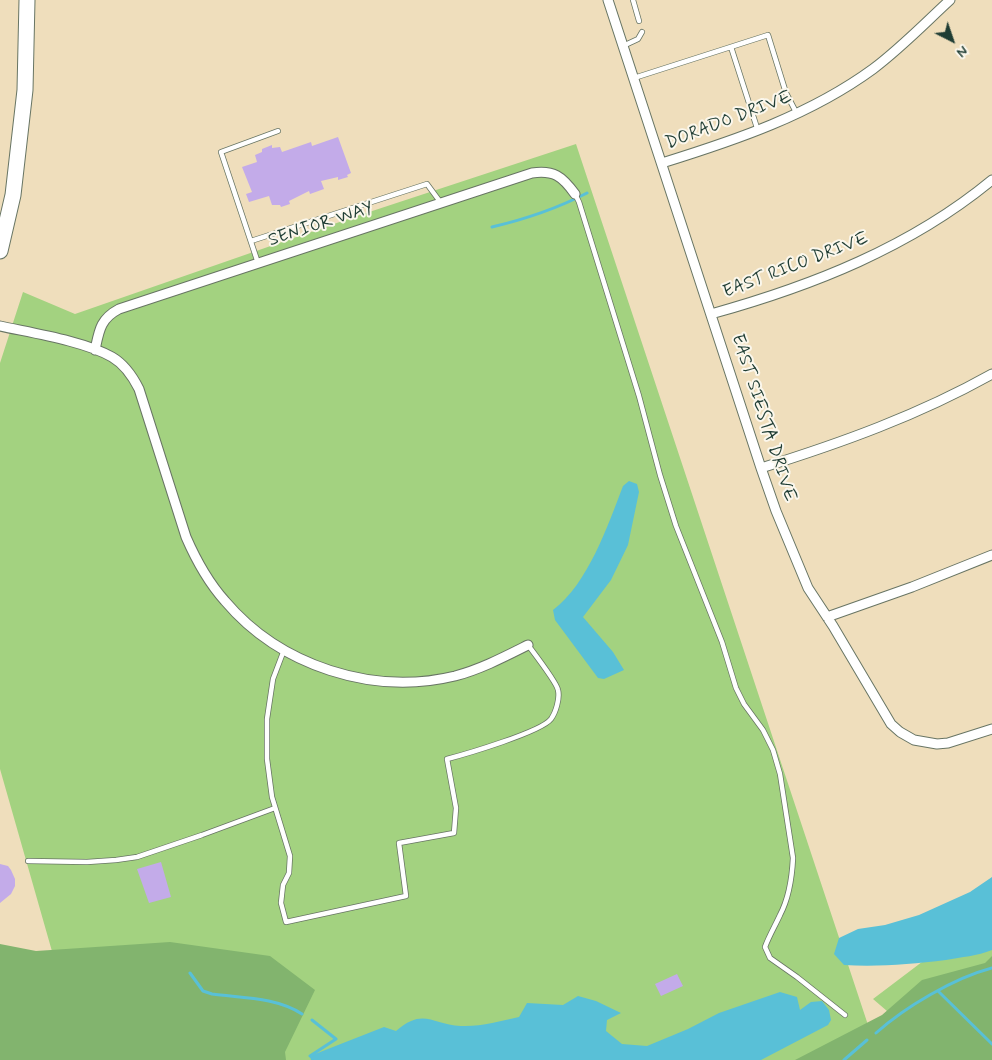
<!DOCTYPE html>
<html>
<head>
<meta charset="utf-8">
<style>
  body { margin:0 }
  #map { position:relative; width:992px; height:1060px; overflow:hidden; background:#efdebc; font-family:Mynerve,sans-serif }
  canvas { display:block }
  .north { position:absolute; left:927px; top:15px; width:50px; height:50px; -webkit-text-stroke:4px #fbf7ec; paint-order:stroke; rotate:139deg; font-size:14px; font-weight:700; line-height:20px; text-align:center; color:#1f3d34 }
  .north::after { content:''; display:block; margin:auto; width:18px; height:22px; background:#1f3d34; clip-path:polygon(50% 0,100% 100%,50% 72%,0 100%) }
</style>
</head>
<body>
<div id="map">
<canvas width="992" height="1060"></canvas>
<div class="north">N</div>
</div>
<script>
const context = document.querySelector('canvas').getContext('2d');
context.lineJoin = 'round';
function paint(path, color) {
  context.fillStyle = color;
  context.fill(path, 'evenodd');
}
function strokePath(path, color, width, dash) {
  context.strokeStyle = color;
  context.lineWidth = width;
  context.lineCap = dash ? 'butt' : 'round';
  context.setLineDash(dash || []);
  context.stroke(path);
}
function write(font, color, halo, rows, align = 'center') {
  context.font = font + ' Mynerve,sans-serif';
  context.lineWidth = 4;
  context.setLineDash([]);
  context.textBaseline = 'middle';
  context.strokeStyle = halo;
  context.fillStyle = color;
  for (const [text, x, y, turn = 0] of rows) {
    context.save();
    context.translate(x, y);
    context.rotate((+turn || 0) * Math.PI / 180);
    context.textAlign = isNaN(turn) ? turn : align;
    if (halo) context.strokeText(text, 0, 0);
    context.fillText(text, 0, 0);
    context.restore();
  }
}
paint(new Path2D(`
  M576 144 871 1034 860 1060H83L0 769V363L23 292 75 314 354 217Z
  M992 909V1060L894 1017 873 999Z`), '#a3d280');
paint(new Path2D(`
  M170 942 270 956 315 990 285 1052 286 1060H0V944L36 951Z
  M992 956V1060H795L882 1015 922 980 985 963Z`), '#82b46e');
paint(new Path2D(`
  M629 481 637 484 639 492 628 545 611 580 583 617 613 652 624 670 604 679 598 678 555 620 553 610C588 584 608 525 623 486Z
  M992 877V950C977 956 962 957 946 960 911 964 880 967 844 965L834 954 839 938 858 929 885 925 919 915 970 892Z
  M780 992 797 997 800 1010 811 1002 822 1001 829 1010 831 1020 828 1025 761 1060H311L310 1056 384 1027 396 1031C424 1007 432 1025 461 1026 480 1027 500 1021 519 1017L527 1003 563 1005 578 996 596 1001 621 1013 607 1020 606 1031 622 1044 647 1046 688 1029 719 1013Z`), '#59c0d7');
strokePath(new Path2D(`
  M492 227C526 219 556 209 587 193
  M190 973 203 991 212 994C241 998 276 997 302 1014
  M938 991 992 1044
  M312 1020 336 1039 310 1056 317 1060
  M876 1033C905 1007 954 978 992 968
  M844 1060 867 1040`), '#59c0d7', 3);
paint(new Path2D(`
  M338 137 351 173 347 175 348 177 338 180V177L321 181 324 189 310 194 309 191 289 201 290 204 281 207 280 205H272L269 196 249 202 246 194 252 192 242 167 257 162 255 155 262 152V149L272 145V148L280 147 282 152 311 142 312 146Z
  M161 862 171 897 149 903 137 869Z
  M0 864 8 866 11 870 15 879V886L11 894 0 903Z
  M677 974 683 986 661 996 655 984Z`), '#c3abe9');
const lane = new Path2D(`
  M633 0 639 21
  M623 46 638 39 642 32
  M731 47 758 131
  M634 78 768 35 786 93 797 114
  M575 194 579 202 639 396 660 475 676 526 722 642 736 688 744 704 763 730 773 750 780 774 793 858C792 878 789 898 780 915 775 926 769 936 765 947L770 958 797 977 845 1015
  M251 241 427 184 441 203
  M258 263 221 152 278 131
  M284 650 273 679 267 719V759L272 797 290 856 289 873 283 885 281 903 286 922 406 896 399 843 454 833 456 808 447 759C466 754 541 732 551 719 556 712 560 698 558 690 557 683 534 653 528 645
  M28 861 87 862 116 860 137 857 202 835 275 808`);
const street = new Path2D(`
  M608 0 761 468 776 511 808 588 833 626 891 724 900 732 914 740 937 744 948 743 992 729
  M662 163C736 140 810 115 873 69 901 48 925 23 950 0
  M711 314C812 286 911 247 992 180
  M0 326C32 333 84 341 112 357 124 364 133 377 139 389L186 537C196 560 208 582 225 601 280 666 373 696 455 676 481 669 504 657 528 645
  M95 350C99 331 100 319 119 309L532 173C554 170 562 176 575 194
  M761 468C841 443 919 415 992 374
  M827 617 912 587 992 555`);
const highway = new Path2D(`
  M0 251 13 195 25 90 27 0`);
strokePath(lane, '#687564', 6);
strokePath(street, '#687564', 11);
strokePath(highway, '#687564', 17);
strokePath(lane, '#fff', 4.5);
strokePath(street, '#fff', 9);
strokePath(highway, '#fff', 15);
write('18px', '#1f3d34', '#fbf7ec', [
  ["DORADO DRIVE",729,121,-21],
  ["SENIOR WAY",321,225,-18],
  ["EAST RICO DRIVE",796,266,-21],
  ["EAST SIESTA DRIVE",763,418,72]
]);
</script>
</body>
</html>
